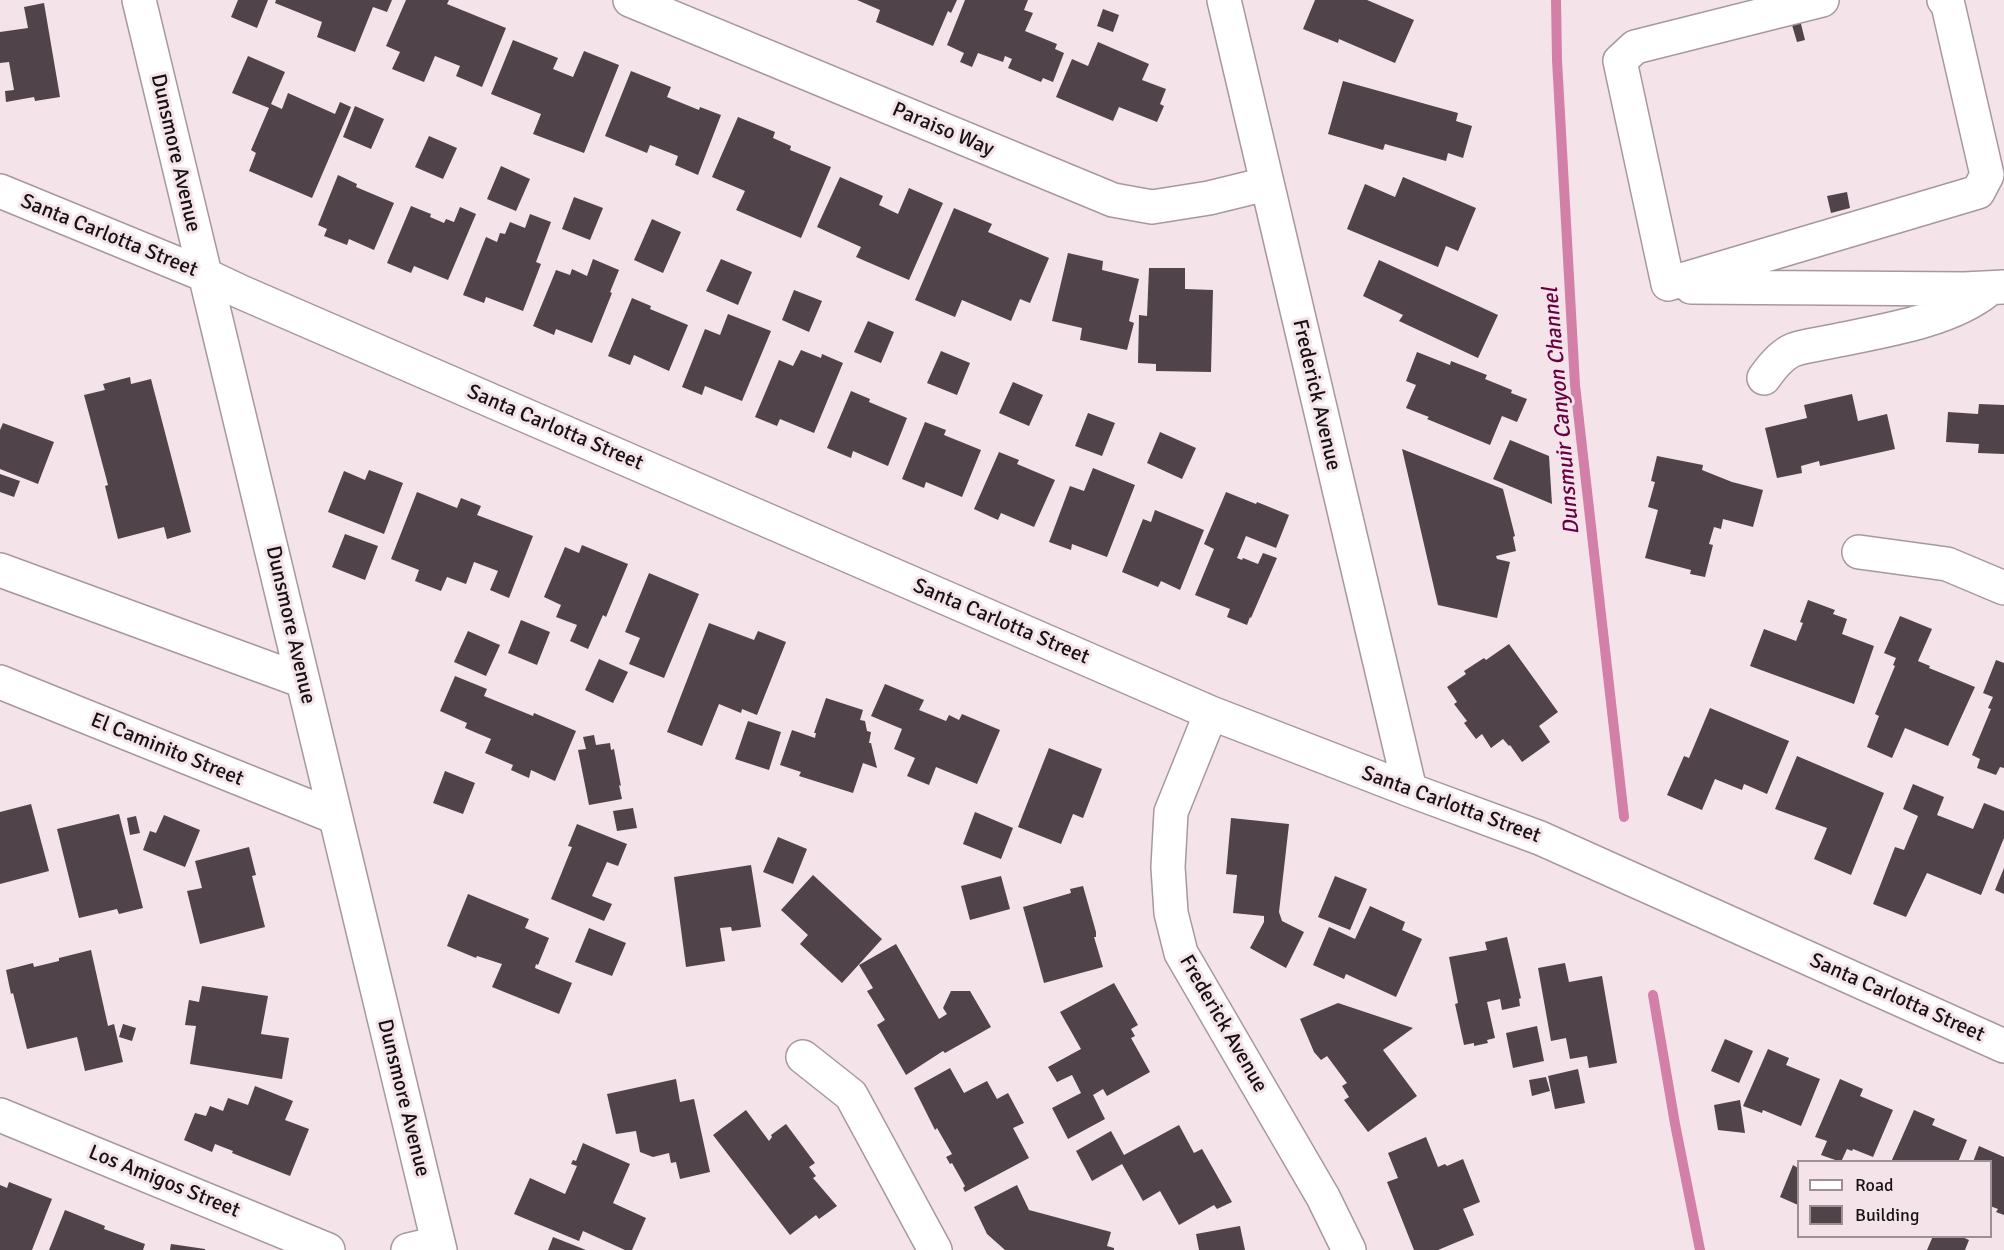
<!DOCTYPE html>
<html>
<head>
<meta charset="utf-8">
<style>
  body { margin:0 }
  #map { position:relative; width:2004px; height:1250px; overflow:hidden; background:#f4e4ea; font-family:Signika,sans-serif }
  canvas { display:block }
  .legend { position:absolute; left:1797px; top:1160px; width:195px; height:78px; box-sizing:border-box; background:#f4e4ea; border:2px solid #9c9094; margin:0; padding:8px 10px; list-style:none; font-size:18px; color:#171114 }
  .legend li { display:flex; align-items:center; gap:12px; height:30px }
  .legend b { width:30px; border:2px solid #9c9094 }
</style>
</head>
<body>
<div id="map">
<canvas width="2004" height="1250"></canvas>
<ul class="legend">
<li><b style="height:8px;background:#fff"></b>Road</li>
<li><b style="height:16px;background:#504349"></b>Building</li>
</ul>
</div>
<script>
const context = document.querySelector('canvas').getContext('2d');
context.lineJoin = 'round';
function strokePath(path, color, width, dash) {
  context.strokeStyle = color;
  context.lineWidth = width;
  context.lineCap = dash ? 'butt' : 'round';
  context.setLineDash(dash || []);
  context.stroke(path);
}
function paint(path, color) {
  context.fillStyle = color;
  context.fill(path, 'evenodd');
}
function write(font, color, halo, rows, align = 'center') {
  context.font = font + ' Signika,sans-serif';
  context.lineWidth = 6;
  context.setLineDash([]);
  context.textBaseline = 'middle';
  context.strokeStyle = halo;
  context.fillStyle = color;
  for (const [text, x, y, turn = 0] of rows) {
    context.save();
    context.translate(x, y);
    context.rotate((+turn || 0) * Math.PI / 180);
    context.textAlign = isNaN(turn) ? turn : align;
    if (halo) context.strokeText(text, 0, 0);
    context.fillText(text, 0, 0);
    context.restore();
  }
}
strokePath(new Path2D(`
  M1556 0 1557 60 1575 385 1624 817
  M1653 995 1675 1124 1700 1250`), '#d280a8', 10);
paint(new Path2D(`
  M238 0H268L257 28 231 17Z
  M276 0H392L387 12 373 7 355 52 317 37 322 22 275 3Z
  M406 0H449L447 4 506 28 482 87 456 76 460 66 435 56 424 82 392 69 400 52 386 46Z
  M857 0H957L951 13 948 11 933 46 876 22 880 10Z
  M965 0H1028L1024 10 1033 13 1025 31 1057 44 1055 49 1064 53 1053 82 1043 78 1041 82 1008 68 1012 59 1005 56 1003 62 978 53 972 67 960 62 964 53 947 45Z
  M1315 0H1367L1414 20 1395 63 1339 39 1338 43 1303 29Z
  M44 3 60 97 35 101 34 97 6 102 5 91 14 90 9 62 0 63V32L28 28 24 7Z
  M1103 9 1119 15 1113 32 1097 26Z
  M1798 12 1805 40 1797 42 1792 25 1785 27 1782 15Z
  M513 40 558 58 553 69 573 77 584 51 619 65 584 153 533 134 541 114 491 94Z
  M1098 42 1149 64 1142 80 1166 89 1160 104 1164 106 1157 122 1119 107 1113 121 1056 97 1072 59 1088 66Z
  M248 56 285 72 271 104 282 109 288 93 335 114 340 102 351 107 312 198 249 171 256 153 251 150 269 108 232 93Z
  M631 71 671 87 667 97 699 110 700 107 721 115 698 175 675 165 678 156 650 145 647 153 605 136Z
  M1343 81 1458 113 1456 121 1472 126 1463 158 1448 153 1446 161 1385 144 1383 150 1328 134Z
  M355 106 384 119 371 149 343 137Z
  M738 117 775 132 773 138 791 146 790 150 831 167 801 238 736 210 745 191 712 177Z
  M429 136 457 148 443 179 415 167Z
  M501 166 530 179 516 211 487 199Z
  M338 175 357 184 356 187 394 203 374 250 349 239 347 245 324 236 327 229 318 225Z
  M840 177 883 196 879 205 898 214 909 188 943 203 909 280 856 257 861 247 817 227Z
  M1403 177 1476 208 1458 251 1446 246 1438 267 1347 229 1365 184 1395 197Z
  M1847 192 1850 208 1831 213 1827 196Z
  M574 197 603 208 590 240 562 229Z
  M411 206 431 214 430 217 444 223 446 219 454 222 460 207 476 214 448 280 414 266 411 273 387 263Z
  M954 208 992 224 988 232 1049 258 1030 303 1020 299 1011 321 962 300 955 317 915 300Z
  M530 214 551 222 536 262 541 264 523 311 486 297 484 303 463 295 486 237 497 242 500 233 505 234 510 222 525 228Z
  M652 219 681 232 663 273 634 260Z
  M1068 253 1103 261 1102 270 1139 279 1129 321 1134 323 1127 350 1080 340 1082 328 1052 321Z
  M593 259 619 270 610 292 612 293 592 343 556 329 554 335 533 326 556 270 570 275 572 269 587 276Z
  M721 259 752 272 738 305 706 291Z
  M1379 260 1498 315 1478 358 1399 321 1403 315 1363 296Z
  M1149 268H1185V289L1213 290 1211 372 1156 371V364L1138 363 1139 315 1147 316Z
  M794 290 822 301 809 332 782 320Z
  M632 298 651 306 650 309 688 325 669 371 634 355 630 365 608 356Z
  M728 314 771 331 742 401 705 386 702 395 682 387 705 329 720 335Z
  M868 321 894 332 881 363 854 352Z
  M801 350 821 358 822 354 843 363 814 433 780 419 777 426 755 417 779 360 793 366Z
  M941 351 970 363 957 395 927 383Z
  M1417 352 1450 365 1451 361 1487 375 1485 379 1512 390 1511 393 1527 399 1517 422 1502 416 1490 445 1427 419 1429 417 1406 408 1416 385 1406 381Z
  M130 377 131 384 151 379 191 532 167 539 164 527 118 539 105 486 108 485 84 395 105 390 103 384Z
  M1013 382 1043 395 1029 426 999 413Z
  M851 391 870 399 869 402 907 418 888 466 853 451 851 458 827 448Z
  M1852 394 1858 421 1887 414 1895 449 1820 466 1819 461 1801 466 1802 473 1777 478 1765 428 1807 418 1804 405Z
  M1979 404 2004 405V454L1978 453 1979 444 1946 442 1948 412 1978 414Z
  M1088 413 1115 423 1102 456 1075 446Z
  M925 422 946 430 944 435 981 450 962 497 926 482 924 488 902 479Z
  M3 423 54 442 38 484 0 469V430Z
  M1160 432 1196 448 1182 479 1147 463Z
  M1510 440 1549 456 1552 504 1493 479Z
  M1402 449 1503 489 1515 536 1513 537 1516 551 1496 556 1497 559 1510 562 1497 618 1438 605Z
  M999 452 1019 460 1017 464 1055 480 1034 527 1001 513 998 520 974 509Z
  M1657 456 1703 465 1702 470 1732 482 1763 490 1753 527 1723 519 1721 529 1714 527 1709 544 1713 545 1705 577 1690 574 1691 570 1645 558 1658 510 1648 507 1655 482 1651 481Z
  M1093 468 1135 485 1107 557 1072 544 1071 550 1049 542 1070 486 1084 491Z
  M369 470 403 483 384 534 328 512 344 471 365 480Z
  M0 474 20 481 14 497 0 492Z
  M417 492 457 508 461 498 481 506 477 515 533 536 509 598 490 590 498 571 474 562 466 584 447 577 441 591 415 581 419 570 391 559Z
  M1226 492 1256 504 1257 502 1289 515 1276 548 1246 536 1237 558 1242 560 1243 558 1258 564 1263 553 1277 558 1251 618 1250 617 1247 625 1227 617 1230 609 1195 595 1214 549 1204 544Z
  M1155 510 1204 530 1180 590 1161 581 1158 587 1122 572 1143 519 1151 522Z
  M345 534 378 546 365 580 332 567Z
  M582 545 628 564 606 617 603 615 588 649 570 641 577 625 556 617 561 605 544 597 565 547 579 553Z
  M649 573 699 594 664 678 629 664 640 638 625 632Z
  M1808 600 1835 610 1833 614 1847 619 1842 634 1874 646 1854 704 1750 666 1764 629 1796 641 1803 623 1800 622Z
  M1900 616 1932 629 1918 661 1930 666 1929 668 1975 687 1948 746 1905 728 1892 758 1867 747 1879 716 1875 714 1895 666 1893 665 1896 658 1884 653Z
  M521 620 550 632 537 665 508 653Z
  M709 623 754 640 758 631 786 642 757 715 742 709 741 713 719 704 702 746 667 732Z
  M468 631 500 645 486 676 454 662Z
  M1509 644 1558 712 1539 726 1550 742 1522 762 1510 745 1509 746 1503 739 1491 748 1482 734 1476 739 1464 723 1467 721 1454 704 1457 702 1447 687 1466 674 1464 671 1484 658 1486 660Z
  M599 659 628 672 613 703 585 690Z
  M1996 660 2004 663V768L2000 767 1996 775 1977 768 1980 759 1972 755 1991 709 1988 708 1993 697 1983 693Z
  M455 676 487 689 484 696 533 716 534 713 576 731 555 781 531 770 529 778 511 770 513 765 485 753 491 739 465 728 467 723 440 711Z
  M885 684 924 700 919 710 946 721 949 715 959 720 962 714 1000 730 977 784 936 767 929 785 907 776 915 758 894 749 902 729 871 716Z
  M826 698 863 710 860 720 865 721 867 731 871 732 869 743H871L877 768 863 763 853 793 799 776 801 772 780 765 792 730 815 738 816 733H814Z
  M1710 708 1789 741 1767 794 1744 784 1742 790 1715 779 1702 810 1667 795 1684 756 1689 758Z
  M748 721 781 732 769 770 735 759Z
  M594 735 596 745 610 743 611 750 614 749 621 786 619 785 622 799 589 805 578 750 586 749 583 737Z
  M1049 748 1102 769 1083 818 1073 814 1061 844 1018 827Z
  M1797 756 1884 793 1851 875 1814 859 1827 828 1775 809Z
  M445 771 475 783 463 814 433 803Z
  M1913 784 1944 797 1937 815 1973 829 1984 803 2004 811V838L1981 895 1927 873 1906 917 1873 904 1895 847 1904 850 1918 816 1903 809Z
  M31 804 49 871 0 884V812Z
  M633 808 637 828 617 831 613 811Z
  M975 812 1013 828 1001 859 963 844Z
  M119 814 143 908 119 914 117 909 79 918 57 829Z
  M164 815 200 830 185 867 143 850 150 831 156 833Z
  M136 816 140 833 130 835 127 818Z
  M1231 818 1289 824 1279 912 1282 921 1304 932 1286 968 1250 948 1264 922V916L1233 913 1237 875 1226 874Z
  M577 824 627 844 618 866 607 862 592 896 612 904 604 921 551 899 572 847 568 846Z
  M778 837 807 849 793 884 763 872Z
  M249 847 256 875 252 876 265 927 200 944 187 891 202 888 195 861Z
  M751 865 761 927 732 931 731 927 720 928 725 961 686 967 674 877Z
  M2004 868V894L1995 890Z
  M813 875 882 939 842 983 800 944 808 935 781 910Z
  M1001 876 1010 909 970 920 961 886Z
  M1335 876 1367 889 1350 930 1318 917Z
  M1083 886 1096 932V937H1094L1103 967 1044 983 1023 907 1071 893 1070 889Z
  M468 894 529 919 525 928 549 938 538 965 536 964 535 968 572 983 559 1014 492 987 502 964 477 956 476 958 447 946Z
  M1370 906 1405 922 1402 930 1422 939 1396 997 1346 974 1344 979 1313 965 1329 927 1355 939Z
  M589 928 626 943 612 976 575 962Z
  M1507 937 1521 998 1519 999 1520 1006 1502 1010 1500 999 1487 1002 1495 1038 1487 1040 1488 1043 1474 1046V1043L1464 1045 1455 1004 1458 1003 1449 957 1487 950 1485 942Z
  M896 944 939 1019 947 1014 943 1008 951 991H970L991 1027 945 1053 943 1051 906 1075 877 1025 885 1020 867 991 873 988 859 965Z
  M91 950 108 1026 114 1024 123 1062 85 1071 77 1037 27 1049 13 993 11 994 6 970 33 963 34 967 59 961V958Z
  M1565 963 1569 982 1602 976 1617 1063 1589 1068 1587 1056 1570 1059 1566 1038 1551 1041 1538 968Z
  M1114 983 1138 1025 1131 1029 1135 1036 1131 1038 1150 1072 1107 1096 1103 1089 1093 1095 1105 1119 1068 1139 1052 1108 1081 1093 1072 1075 1057 1082 1048 1067 1081 1049 1060 1012Z
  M202 986 268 996 261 1034 289 1038 282 1079 190 1064 196 1026 185 1025 189 1000 199 1002Z
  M1338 1003 1413 1028 1383 1050 1417 1096 1368 1132 1344 1100 1349 1097 1342 1086 1347 1083 1327 1056 1321 1060 1314 1052 1300 1019Z
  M123 1024 136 1028 132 1041 119 1037Z
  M1537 1026 1544 1061 1513 1068 1506 1033Z
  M1725 1039 1753 1051 1739 1083 1711 1071Z
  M1768 1049 1789 1058 1786 1065 1820 1079 1801 1126 1763 1110 1762 1113 1743 1106Z
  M950 1068 964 1093 987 1081 997 1099 1008 1093 1024 1123 1013 1128 1029 1158 965 1192 963 1188 965 1186 952 1163 950 1164 946 1157 952 1154 937 1128 935 1130 914 1088Z
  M1578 1069 1585 1103 1555 1109 1548 1076Z
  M1546 1077 1550 1091 1532 1096 1529 1080Z
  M676 1079 680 1102 694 1099 710 1172 680 1179 676 1162 671 1163 669 1153 653 1157 640 1152 636 1131 616 1134 607 1094Z
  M1840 1079 1863 1089 1860 1096 1893 1110 1873 1157 1853 1149 1852 1151 1847 1149 1841 1162 1821 1155 1827 1141 1815 1137Z
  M255 1086 293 1101 285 1120 309 1129 290 1176 232 1153 233 1151 215 1144 212 1152 184 1140 195 1113 206 1116 210 1106 223 1111 228 1098 248 1105Z
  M1740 1100 1745 1133 1718 1130 1714 1105Z
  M746 1110 769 1141 772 1137 771 1135 786 1124 815 1163 809 1167 816 1176 813 1178 837 1206 819 1219 816 1215 790 1235 713 1135Z
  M1914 1110 1935 1119 1932 1125 1967 1140 1958 1162H1891Z
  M1179 1125 1194 1153 1202 1149 1232 1202 1217 1209 1214 1205 1179 1225 1160 1191 1143 1201 1122 1164 1092 1181 1076 1151 1111 1131 1124 1155Z
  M1426 1137 1438 1167 1445 1164 1447 1166 1463 1159 1480 1202 1463 1209 1474 1235 1438 1250H1414L1387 1182 1398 1178 1388 1153Z
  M583 1143 630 1164 613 1203 646 1218 632 1250H625L583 1231 579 1241 514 1214 530 1178 565 1194 577 1166 571 1164 573 1160 576 1161Z
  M1979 1146 2004 1157V1215L1996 1212 1998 1209 1990 1206V1162H1973Z
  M1793 1165 1798 1168V1205L1780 1197Z
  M9 1182 52 1199 32 1250H0V1185L7 1188Z
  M1017 1185 1029 1210 1111 1232 1107 1246 1114 1248V1250H1005L987 1234 974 1207Z
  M65 1210 105 1226 104 1229 145 1244 143 1250H49Z
  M1240 1226 1245 1250H1199L1196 1234Z
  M1933 1236H1960L1969 1240 1965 1250H1927Z
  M553 1237 586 1250H548Z
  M171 1244 205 1249V1250H170Z`), '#504349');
const minor = new Path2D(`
  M139 0 440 1250
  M630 0 1113 200 1152 207 1209 198 1266 184
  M1224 0 1410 790
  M0 191 205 275 241 292 1211 713 1410 790 1540 838 2004 1046
  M1668 284 1978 192 1987 175 1948 5 1944 0
  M1668 284 1620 61 1635 47 1822 0
  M1691 287 1964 289 2004 287
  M1764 378C1771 368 1781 355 1793 350 1806 345 1821 344 1834 341 1882 331 1950 321 1988 290
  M1859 552 1947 564 2004 588
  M0 570 303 681
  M0 682 335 817
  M1211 713 1171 812 1168 867 1171 913 1181 953 1323 1197 1349 1250
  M803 1057 851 1095 935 1250
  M0 1115 328 1250
  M408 1250 438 1243`);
strokePath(minor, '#a7989f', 36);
strokePath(minor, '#fff', 33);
write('21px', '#171114', '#f4e4ea', [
  ["Paraiso Way",943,130,23],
  ["Dunsmore Avenue",175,153,77],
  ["Santa Carlotta Street",109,236,22],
  ["Frederick Avenue",1316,395,77],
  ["Santa Carlotta Street",555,428,23],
  ["Santa Carlotta Street",1001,622,23],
  ["Dunsmore Avenue",290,625,77],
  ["El Caminito Street",167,750,22],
  ["Santa Carlotta Street",1451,805,20],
  ["Santa Carlotta Street",1897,998,24],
  ["Frederick Avenue",1223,1024,60],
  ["Dunsmore Avenue",403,1098,76],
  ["Los Amigos Street",164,1182,22]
]);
write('italic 22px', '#670042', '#f4e4ea', [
  ["Dunsmuir Canyon Channel",1562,411,-95]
]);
</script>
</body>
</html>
